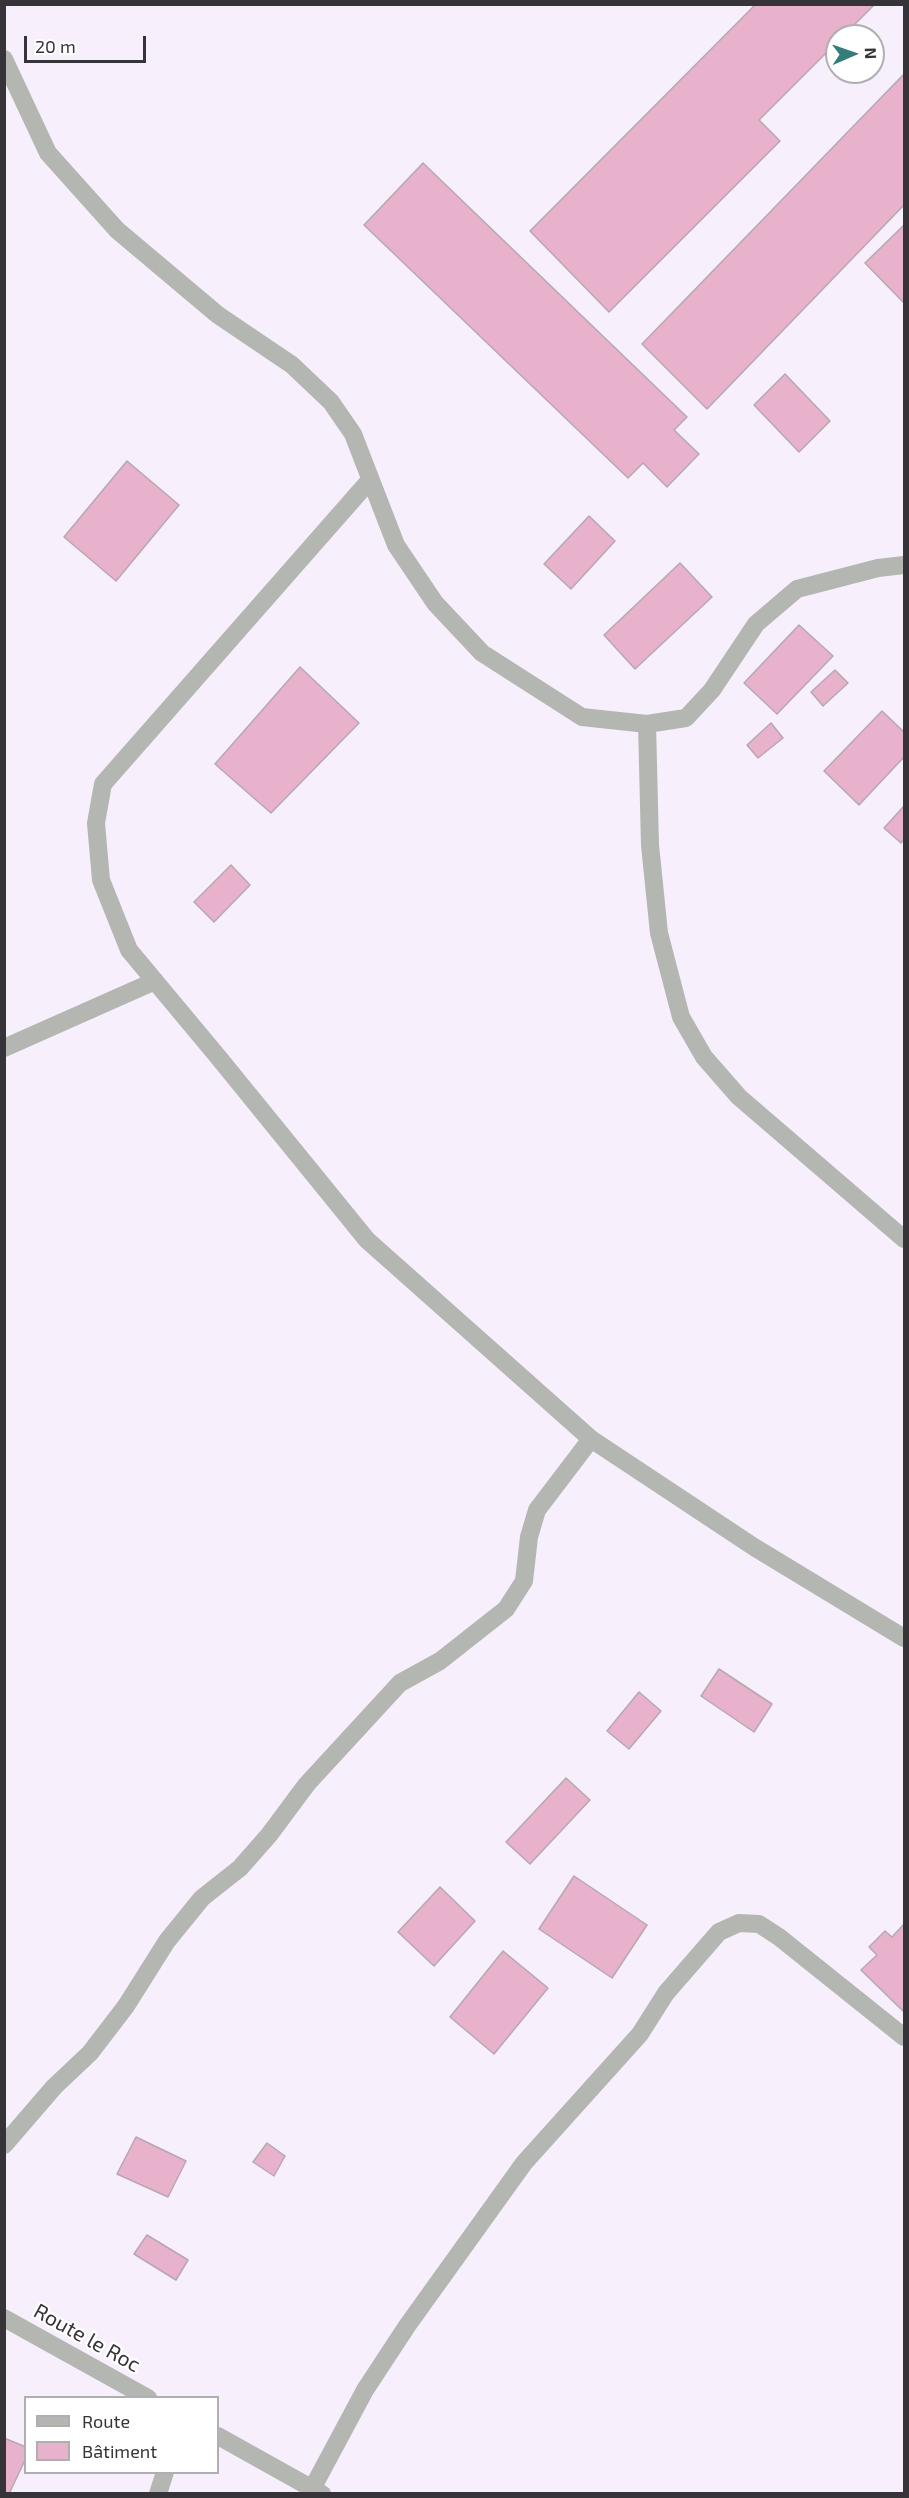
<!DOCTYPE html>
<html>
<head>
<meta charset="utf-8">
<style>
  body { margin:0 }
  #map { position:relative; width:909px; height:2498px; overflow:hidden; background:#f7effc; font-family:"Exo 2",sans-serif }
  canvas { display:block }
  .frame { position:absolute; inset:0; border:6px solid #373439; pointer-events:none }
  .legend { position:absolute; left:24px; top:2396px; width:195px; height:78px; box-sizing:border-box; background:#fff; border:2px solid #afaeb0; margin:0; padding:8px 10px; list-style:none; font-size:18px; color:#373439 }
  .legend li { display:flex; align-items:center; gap:12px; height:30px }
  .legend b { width:30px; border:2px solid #afaeb0 }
  .north { position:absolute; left:825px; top:24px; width:60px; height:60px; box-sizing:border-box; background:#fff; border:2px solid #afaeb0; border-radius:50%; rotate:88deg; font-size:16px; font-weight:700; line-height:24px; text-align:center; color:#373439 }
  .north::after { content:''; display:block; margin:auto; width:21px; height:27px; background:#347d7b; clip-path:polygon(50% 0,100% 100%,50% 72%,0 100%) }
  .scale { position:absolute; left:24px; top:36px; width:122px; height:27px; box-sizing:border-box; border:3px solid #373439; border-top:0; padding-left:8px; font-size:18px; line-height:21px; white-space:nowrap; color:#373439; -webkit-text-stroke:4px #fff; paint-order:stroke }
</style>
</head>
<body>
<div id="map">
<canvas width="909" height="2498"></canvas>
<div class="frame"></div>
<ul class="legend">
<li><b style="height:8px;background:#b3b6b1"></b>Route</li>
<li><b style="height:16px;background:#e8b1cc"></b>Bâtiment</li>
</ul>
<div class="north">N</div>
<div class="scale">20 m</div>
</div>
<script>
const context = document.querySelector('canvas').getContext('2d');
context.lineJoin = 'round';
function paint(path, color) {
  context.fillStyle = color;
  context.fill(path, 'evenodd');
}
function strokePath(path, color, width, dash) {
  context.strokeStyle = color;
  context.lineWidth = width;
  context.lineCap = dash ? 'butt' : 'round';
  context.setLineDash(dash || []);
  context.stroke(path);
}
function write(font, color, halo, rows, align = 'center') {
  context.font = font + ' "Exo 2",sans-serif';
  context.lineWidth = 4.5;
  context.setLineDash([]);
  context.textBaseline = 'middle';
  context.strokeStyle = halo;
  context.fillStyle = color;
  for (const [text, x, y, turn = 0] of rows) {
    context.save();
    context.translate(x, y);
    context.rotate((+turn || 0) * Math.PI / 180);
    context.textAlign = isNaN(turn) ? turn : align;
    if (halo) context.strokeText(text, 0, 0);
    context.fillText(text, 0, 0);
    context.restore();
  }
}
const building = new Path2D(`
  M756 4H875L843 36H837V42L759 120 780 141 609 312 530 231Z
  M904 74V205L707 409 642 344Z
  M423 163 687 417 674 430 699 454 667 487 643 463 628 478 364 225Z
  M904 225V303L865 263Z
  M785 374 830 421 799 452 754 405Z
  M127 461 179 505 116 581 64 537Z
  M589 516 615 541 571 589 544 564Z
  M680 563 712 597 635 669 604 635Z
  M799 625 833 656 777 714 744 683Z
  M300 667 359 723 271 813 215 764Z
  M835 670 848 683 823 706 811 692Z
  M882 711 904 732V757L859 805 824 771Z
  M771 723 783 738 758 758 747 745Z
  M904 806V839L901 843 884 828Z
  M231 865 250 885 214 922 194 902Z
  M719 1669 772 1704 754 1732 701 1696Z
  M639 1692 661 1711 629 1749 607 1731Z
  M566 1778 590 1800 530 1864 506 1842Z
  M574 1876 647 1925 612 1978 539 1929Z
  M440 1887 475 1921 434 1966 398 1932Z
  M904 1924V2012L861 1970 877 1955 869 1947 885 1931 892 1937Z
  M503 1951 548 1988 494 2054 450 2017Z
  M136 2137 186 2161 168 2197 117 2174Z
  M267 2143 285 2156 274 2176 253 2162Z
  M147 2235 188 2260 176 2280 134 2254Z
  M4 2438 26 2447V2458L9 2494H4Z`);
paint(building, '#e8b1cc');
strokePath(building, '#b7a8af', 1.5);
strokePath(new Path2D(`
  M4 59 48 153 117 230 218 315 292 365 331 402 353 434 396 545 435 603 482 653 582 717 647 724 686 718 712 690 756 624 797 589 878 568 904 565
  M370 480 103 784 96 823 101 880 129 950 219 1058 367 1240 591 1439 754 1547 904 1638
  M647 724 650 845 659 933 681 1017 704 1057 739 1097 904 1239
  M4 1048 155 981
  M4 2145 54 2087 90 2053 126 2006 167 1941 202 1898 240 1868 269 1835 307 1784 400 1683 440 1661 506 1609 524 1581 529 1537 537 1510 591 1439
  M4 2318 148 2398
  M218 2436 322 2494
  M312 2489 365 2390 407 2326 524 2163 640 2034 666 1993 719 1932 739 1923 759 1924 779 1937 904 2037
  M158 2494 165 2472`), '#b3b6b1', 18);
write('21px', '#373439', '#fff', [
  ["Route le Roc",87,2338,29]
]);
</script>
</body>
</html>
